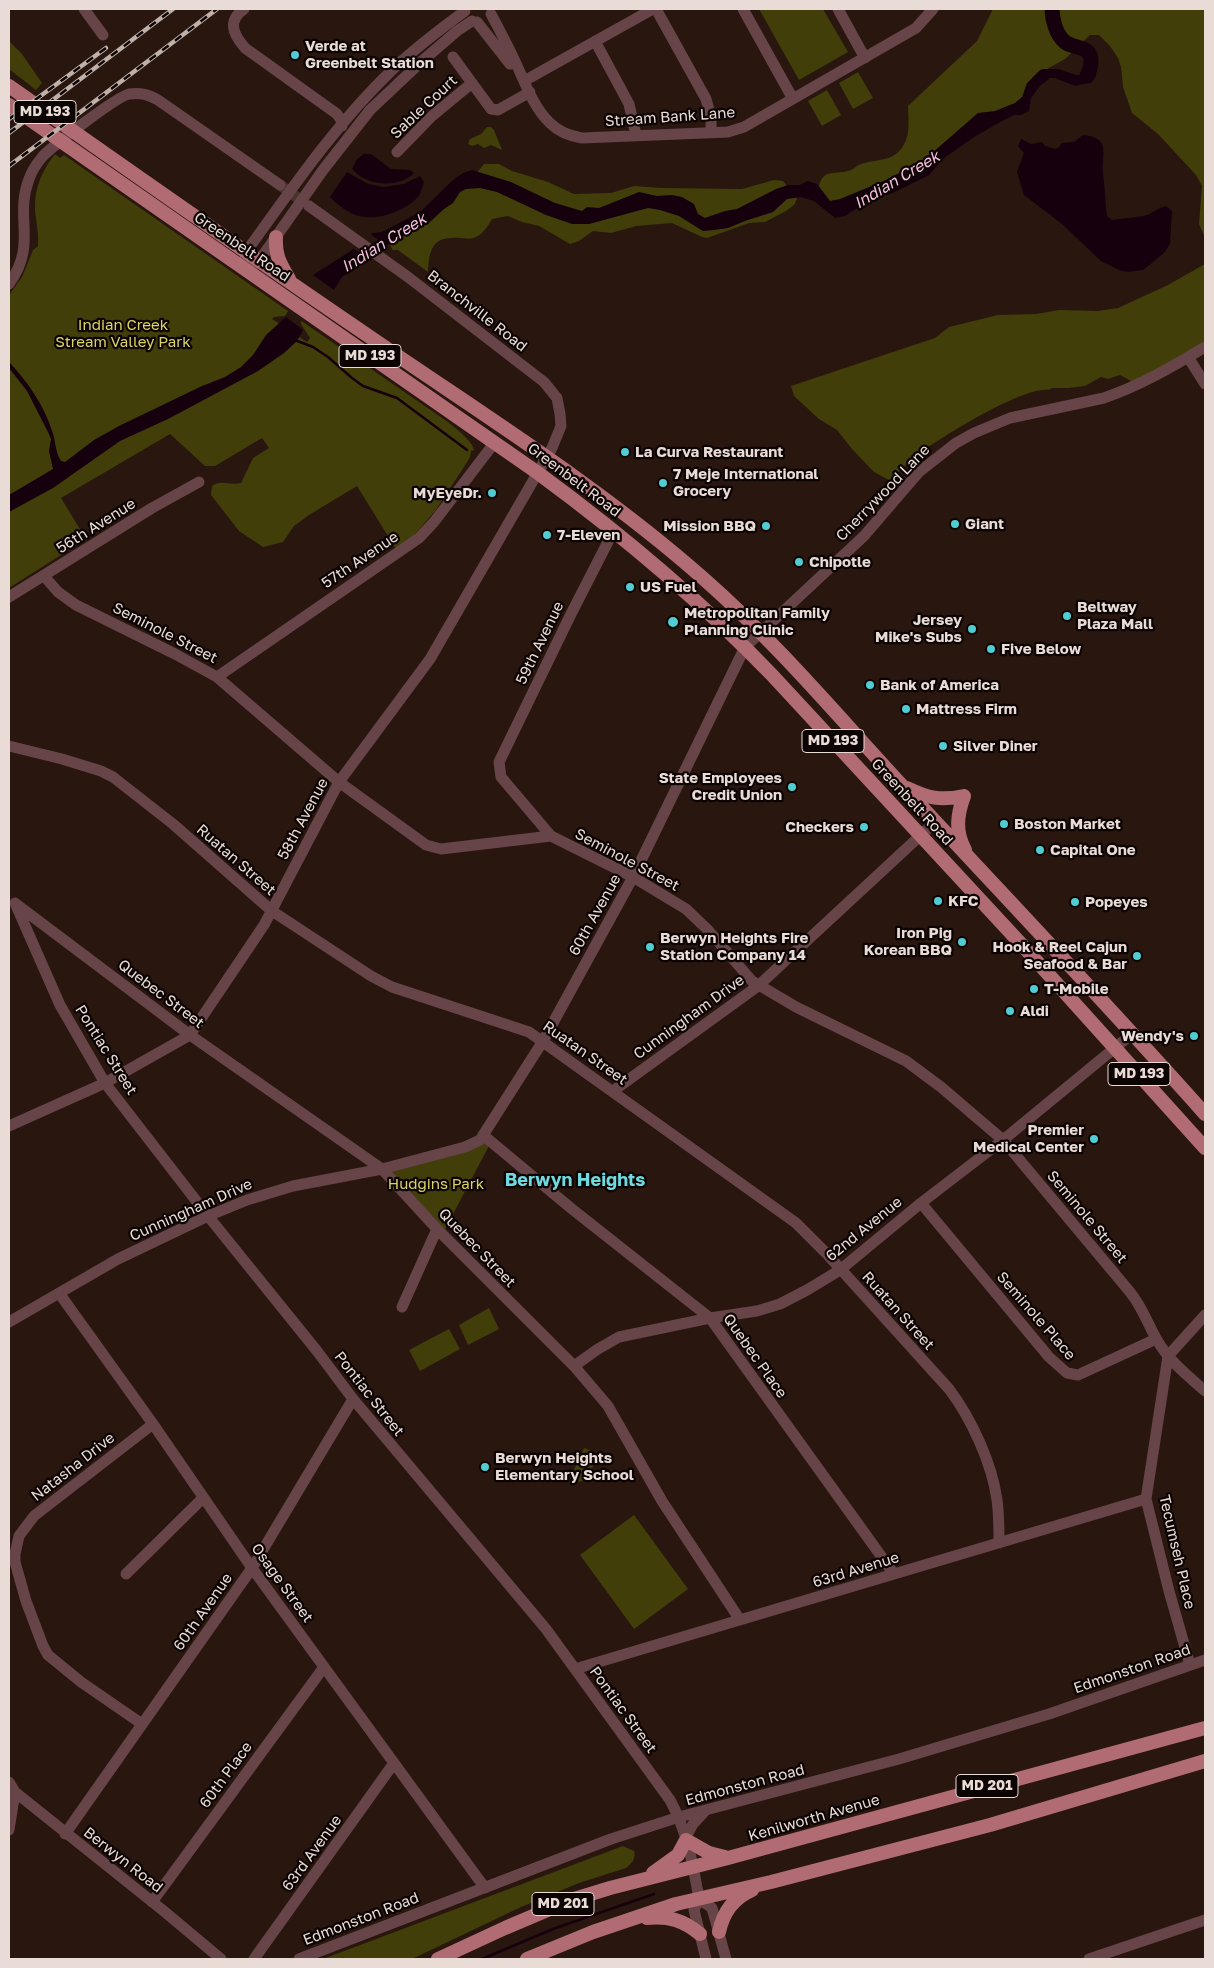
<!DOCTYPE html>
<html>
<head>
<meta charset="utf-8">
<style>
  body { margin:0 }
  #map { position:relative; width:1214px; height:1968px; overflow:hidden; background:#29160e; font-family:"Golos Text",sans-serif }
  canvas { display:block }
  .frame { position:absolute; inset:0; border:10px solid #e9dbd5; pointer-events:none }
</style>
</head>
<body>
<div id="map">
<canvas width="1214" height="1968"></canvas>
<div class="frame"></div>
</div>
<script>
const context = document.querySelector('canvas').getContext('2d');
context.lineJoin = 'round';
function paint(path, color) {
  context.fillStyle = color;
  context.fill(path, 'evenodd');
}
function strokePath(path, color, width, dash) {
  context.strokeStyle = color;
  context.lineWidth = width;
  context.lineCap = dash ? 'butt' : 'round';
  context.setLineDash(dash || []);
  context.stroke(path);
}
function write(font, color, halo, rows, align = 'center') {
  context.font = font + ' "Golos Text",sans-serif';
  context.lineWidth = 4.5;
  context.setLineDash([]);
  context.textBaseline = 'middle';
  context.strokeStyle = halo;
  context.fillStyle = color;
  for (const [text, x, y, turn = 0] of rows) {
    context.save();
    context.translate(x, y);
    context.rotate((+turn || 0) * Math.PI / 180);
    context.textAlign = isNaN(turn) ? turn : align;
    if (halo) context.strokeText(text, 0, 0);
    context.fillText(text, 0, 0);
    context.restore();
  }
}
paint(new Path2D(`
  M759 9H823L848 52 799 80Z
  M993 9H1205V238L1199 224 1202 186 1196 175 1158 134 1132 113 1123 87 1121 67 1118 58 1110 46 1099 35H1090L1065 59 1047 69 1019 105 949 148 837 210 818 189C823 168 832 175 848 171 853 170 856 166 861 164 879 158 897 163 906 140 910 130 908 116 908 106L977 41Z
  M9 41 22 54 42 83 36 90 9 69Z
  M858 72 873 98 853 109 839 83Z
  M827 90 841 115 822 126 808 101Z
  M487 127H491L494 130 502 150 491 145 484 148 478 144 472 146 468 144 470 139 481 134Z
  M55 154 60 158 64 155 288 311 285 316 274 317 272 319 307 342 310 338 301 324V321L303 322 448 422C455 428 473 441 474 450L471 451 470 457 464 467 435 511 409 541 396 549 357 486 309 515 294 526 283 542 263 547 239 531 211 495 212 486C221 479 230 486 241 483L253 458 269 448 262 438 215 466H205L170 434 61 498 86 539 9 588V295L22 277 33 250 38 246C39 233 36 222 35 210 34 189 42 170 55 154Z
  M484 164H499L512 171 548 182 574 194 611 193 634 186 661 188 742 189 774 180 783 181 797 199 794 205 786 211 765 222 749 223 707 238 702 237 672 223 636 226 611 233 593 231 579 241 570 244 539 226 522 222 508 216 492 219C488 226 483 234 476 237 471 240 465 238 460 238 434 236 429 247 428 272L398 250H392L388 237 468 184Z
  M1205 264V347L1138 385 1120 375 1108 379 1101 377 1085 386 1069 388H1052L1049 390C1024 386 947 434 924 450 912 458 901 470 889 480L874 472 852 449 837 430 819 419 794 396 791 386 935 338 949 327 998 315 1036 314 1059 310 1098 311 1118 308 1168 285Z
  M491 1142 442 1235 382 1169 465 1147Z
  M489 1308 499 1329 468 1345 459 1325Z
  M449 1329 460 1349 420 1371 409 1350Z
  M584 1448 592 1451C595 1464 593 1478 579 1482L570 1478Z
  M634 1515 688 1589 634 1629 580 1555Z
  M623 1846 634 1851C636 1859 632 1863 626 1868L579 1883 521 1907 412 1959H323Z`), '#413e0a');
paint(new Path2D(`
  M1095 56 1096 76 1092 82 1075 86 1055 78H1050L1040 86 1031 98 1029 111 1021 115H1014L1000 122 974 137 943 159 929 175 893 193 873 198 845 216 835 218 814 201 801 197 787 199 773 212 745 221 728 228 714 230 703 231 679 216 660 210 648 208 589 224H572L546 215 497 192 480 188 466 189 460 192 453 203 444 209 431 221 415 231 396 239 342 277 334 290 313 275 349 252 373 233 382 232 420 212 453 180 463 173 472 170 511 182 555 203 582 211 587 207 599 208 639 192 657 196 672 195 682 197 694 204 698 214 705 218 725 211 737 209 776 189 788 185H800L808 181 817 184 830 201 840 199 886 180 924 160 978 113 995 111 1015 103 1022 97 1027 83 1040 70 1044 69H1058L1076 75H1083L1085 72V58Z
  M1083 135C1112 138 1101 154 1103 173 1105 187 1105 201 1107 216L1112 220C1123 218 1134 218 1144 216 1152 214 1157 208 1166 206L1172 211 1170 244 1164 253 1143 270 1128 272 1119 270 1101 261 1062 224 1024 195 1017 172 1024 153 1018 146 1021 139 1031 144 1042 142 1045 146 1055 149 1059 147 1062 143 1074 142Z
  M364 154H371L391 169 410 170 414 173C397 189 367 186 352 169L357 159Z
  M347 172 368 184 383 187 404 184 420 176 424 182C422 188 421 193 418 197 405 211 378 221 359 216 350 214 336 204 330 197Z
  M286 317 303 330 297 341 284 353 258 371 168 419 120 441 53 488 9 512V495L53 469 49 451 51 439 48 432 27 391 9 368V362C27 381 44 405 52 431 56 441 55 452 61 461L65 462 94 440 119 426 202 386 225 377 241 367 253 355 266 335Z`), '#16000e');
paint(new Path2D(`
  M369 233 388 247 370 260 351 247Z`), '#29160e');
strokePath(new Path2D(`
  M295 340 313 347 328 357 352 378 363 386 397 398 467 450
  M482 1959 553 1929 654 1894`), '#16000e', 2.5);
strokePath(new Path2D(`
  M1052 9C1052 19 1056 35 1065 42 1074 49 1091 45 1091 61 1091 67 1089 72 1087 76`), '#16000e', 15);
strokePath(new Path2D(`
  M280 185 309 206`), '#46342c', 11, [11, 5.5]);
strokePath(new Path2D(`
  M84 9 103 35
  M244 9C227 21 233 34 245 48L337 114 341 120 342 126
  M656 9 706 99 711 117V132
  M743 9 793 99
  M838 9 865 58
  M491 14C499 29 507 44 514 59 524 80 533 107 550 123 559 132 570 136 582 138L728 132 744 127 916 28 933 9
  M477 22 510 64
  M595 41 629 104 636 135
  M453 57 491 109 498 110 530 92
  M524 81 653 9
  M397 152 432 116 472 83
  M245 260 246 252C291 190 335 125 391 71 414 49 439 30 465 11
  M253 265 259 261 323 170 370 110 421 62 457 31 472 21
  M9 284C38 244 14 218 29 179 32 170 37 163 43 156 54 145 116 97 129 94 141 92 149 95 158 100L280 185
  M1188 357 1205 384
  M44 576 58 592 76 605 175 654 217 677 339 782 426 845 441 849 551 836 633 877 686 909 708 930 752 981 796 1007 906 1061 941 1087 1003 1140 1130 1292C1143 1308 1147 1323 1157 1340 1169 1361 1187 1375 1205 1391
  M9 597 152 508 199 482
  M217 677 419 538 434 522 495 442
  M9 746 62 759 101 771 113 777 173 824 272 911 371 976 392 987 529 1032 796 1223 827 1254 949 1389C971 1418 992 1463 997 1500 999 1514 999 1528 999 1543
  M551 836 501 777 499 762 571 614 614 530
  M15 903 60 1005 105 1083 208 1216 317 1351 353 1399 546 1629 670 1800C687 1831 693 1864 699 1899
  M16 904 190 1035 382 1169 437 1229 574 1366 608 1406 662 1501 740 1620
  M613 1091 758 986 935 822
  M9 1126 105 1083 190 1035 264 925 339 782 430 659 552 448 561 426 560 414 557 398 544 382 408 277 309 206
  M483 1135 572 1209 710 1318 894 1574
  M921 1203 1049 1357 1067 1373 1078 1375 1156 1339
  M59 1293 153 1424 252 1568 485 1888
  M402 1307 437 1229
  M9 1322 118 1259 208 1216 247 1200 293 1186 382 1169 465 1147 480 1140 543 1041 633 877 745 647 864 536 919 472 956 443 974 433 1010 418 1104 398C1141 385 1172 367 1205 347
  M574 1366 598 1349 619 1337 710 1318 757 1311 780 1304 807 1290 840 1270 921 1203 1003 1140 1133 1033
  M126 1574 203 1498
  M1190 1665 1169 1591 1146 1499 1168 1356 1205 1315
  M575 1669 1146 1499
  M142 1724 81 1682 48 1655 43 1646 26 1601 15 1562V1554L19 1536 34 1516 153 1424
  M9 1782 15 1792 165 1912 221 1959
  M9 1830 15 1792
  M65 1834 252 1568 353 1399
  M686 1837 693 1824 705 1811
  M699 1899 712 1908 726 1959
  M699 1899 694 1910 706 1959
  M152 1902 324 1667
  M254 1959 394 1763
  M299 1959 611 1839 679 1817 899 1759 1049 1714 1205 1660
  M1089 1959 1205 1920`), '#664447', 11);
strokePath(new Path2D(`
  M9 86C135 175 261 263 389 350 496 423 607 493 704 579 778 644 841 720 908 792 1007 899 1108 1005 1205 1114
  M9 105 538 473C621 534 700 600 772 675L1022 945 1205 1148
  M276 237C275 256 280 263 289 279
  M907 788C928 798 940 801 964 796
  M964 796C957 815 955 832 965 850
  M653 1873 678 1855 686 1840 709 1853 725 1857
  M647 1918C669 1916 683 1920 700 1934
  M719 1932C723 1913 733 1898 752 1890
  M438 1959 505 1928 571 1900 610 1888 728 1858 1205 1728
  M527 1959 593 1932 676 1904 771 1882 990 1825 1205 1761`), '#b16b73', 14);
const rail = new Path2D(`
  M9 119 106 48
  M9 133 173 9
  M9 166 217 9`);
strokePath(rail, '#bfb0aa', 4.5);
strokePath(rail, '#0b0403', 2.5, [8]);
for (const [x, y, r, color] of [
  [295,55,5,"#51ccd2"],
  [625,452,5,"#51ccd2"],
  [663,483,5,"#51ccd2"],
  [492,493,5,"#51ccd2"],
  [955,524,5,"#51ccd2"],
  [766,526,5,"#51ccd2"],
  [547,535,5,"#51ccd2"],
  [799,562,5,"#51ccd2"],
  [630,587,5,"#51ccd2"],
  [1067,616,5,"#51ccd2"],
  [673,622,6,"#51ccd2"],
  [972,629,5,"#51ccd2"],
  [991,649,5,"#51ccd2"],
  [870,685,5,"#51ccd2"],
  [906,709,5,"#51ccd2"],
  [943,746,5,"#51ccd2"],
  [792,787,5,"#51ccd2"],
  [1004,824,5,"#51ccd2"],
  [864,827,5,"#51ccd2"],
  [1040,850,5,"#51ccd2"],
  [938,901,5,"#51ccd2"],
  [1075,902,5,"#51ccd2"],
  [962,942,5,"#51ccd2"],
  [650,947,5,"#51ccd2"],
  [1137,956,5,"#51ccd2"],
  [1034,989,5,"#51ccd2"],
  [1010,1011,5,"#51ccd2"],
  [1194,1036,5,"#51ccd2"],
  [1094,1139,5,"#51ccd2"],
  [485,1467,5,"#51ccd2"]
]) {
  const dot = new Path2D();
  dot.arc(x, y, r, 0, 2 * Math.PI);
  context.fillStyle = color;
  context.fill(dot);
  strokePath(dot, '#0b0403', 2);
}
for (const [x, y, w] of [
  [45,112,62],
  [370,356,62],
  [833,741,62],
  [1139,1074,62],
  [987,1786,62],
  [563,1904,62]
]) {
  const box = new Path2D();
  box.roundRect(x - w / 2, y - 11.5, w, 23, 4);
  context.fillStyle = '#0b0403';
  context.fill(box);
  strokePath(box, '#e9dbd5', 1);
}
write('bold 14px', '#e9dbd5', null, [
  ["MD 193",45,112],
  ["MD 193",370,356],
  ["MD 193",833,741],
  ["MD 193",1139,1074],
  ["MD 201",987,1786],
  ["MD 201",563,1904]
]);
write('bold 15px', '#e9dbd5', '#0b0403', [
  ["Verde at",305,46],
  ["Greenbelt Station",305,63],
  ["La Curva Restaurant",635,452],
  ["7 Meje International",673,474],
  ["Grocery",673,491],
  ["MyEyeDr.",482,493,"right"],
  ["Giant",965,524],
  ["Mission BBQ",756,526,"right"],
  ["7-Eleven",557,535],
  ["Chipotle",809,562],
  ["US Fuel",640,587],
  ["Beltway",1077,607],
  ["Plaza Mall",1077,624],
  ["Metropolitan Family",684,613],
  ["Planning Clinic",684,630],
  ["Jersey",962,620,"right"],
  ["Mike's Subs",962,637,"right"],
  ["Five Below",1001,649],
  ["Bank of America",880,685],
  ["Mattress Firm",916,709],
  ["Silver Diner",953,746],
  ["State Employees",782,778,"right"],
  ["Credit Union",782,795,"right"],
  ["Boston Market",1014,824],
  ["Checkers",854,827,"right"],
  ["Capital One",1050,850],
  ["KFC",948,901],
  ["Popeyes",1085,902],
  ["Iron Pig",952,933,"right"],
  ["Korean BBQ",952,950,"right"],
  ["Berwyn Heights Fire",660,938],
  ["Station Company 14",660,955],
  ["Hook & Reel Cajun",1127,947,"right"],
  ["Seafood & Bar",1127,964,"right"],
  ["T-Mobile",1044,989],
  ["Aldi",1020,1011],
  ["Wendy's",1184,1036,"right"],
  ["Premier",1084,1130,"right"],
  ["Medical Center",1084,1147,"right"],
  ["Berwyn Heights",495,1458],
  ["Elementary School",495,1475]
], 'left');
write('15px', '#e9dbd5', '#0b0403', [
  ["Sable Court",424,107,-43],
  ["Stream Bank Lane",670,117,-4],
  ["Greenbelt Road",242,247,34],
  ["Branchville Road",477,311,38],
  ["Greenbelt Road",574,480,37],
  ["Cherrywood Lane",883,493,-46],
  ["56th Avenue",96,526,-32],
  ["57th Avenue",360,560,-34],
  ["Seminole Street",165,633,27],
  ["59th Avenue",540,643,-64],
  ["Greenbelt Road",912,802,47],
  ["58th Avenue",303,819,-62],
  ["Ruatan Street",236,860,41],
  ["Seminole Street",627,860,28],
  ["60th Avenue",595,915,-61],
  ["Quebec Street",161,994,37],
  ["Cunningham Drive",689,1017,-36],
  ["Pontiac Street",106,1050,58],
  ["Ruatan Street",585,1053,35],
  ["Cunningham Drive",191,1210,-24],
  ["Seminole Street",1087,1217,50],
  ["62nd Avenue",864,1229,-39],
  ["Quebec Street",477,1248,46],
  ["Ruatan Street",898,1311,48],
  ["Seminole Place",1036,1316,49],
  ["Quebec Place",755,1356,55],
  ["Pontiac Street",369,1394,52],
  ["Natasha Drive",73,1467,-38],
  ["Tecumseh Place",1177,1552,77],
  ["63rd Avenue",856,1570,-17],
  ["Osage Street",282,1583,54],
  ["60th Avenue",203,1612,-55],
  ["Edmonston Road",1132,1669,-19],
  ["Pontiac Street",623,1710,54],
  ["60th Place",226,1775,-54],
  ["Edmonston Road",745,1785,-15],
  ["Kenilworth Avenue",814,1818,-16],
  ["63rd Avenue",312,1853,-54],
  ["Berwyn Road",123,1860,38],
  ["Edmonston Road",361,1919,-21]
]);
write('15px', '#dbd463', '#0b0403', [
  ["Indian Creek",123,325],
  ["Stream Valley Park",123,342],
  ["Hudgins Park",436,1184]
]);
write('italic 16px', '#f8bde2', '#0b0403', [
  ["Indian Creek",897,180,-31],
  ["Indian Creek",384,243,-32]
]);
write('bold 18px', '#6edadf', '#0b0403', [
  ["Berwyn Heights",575,1180]
]);
</script>
</body>
</html>
